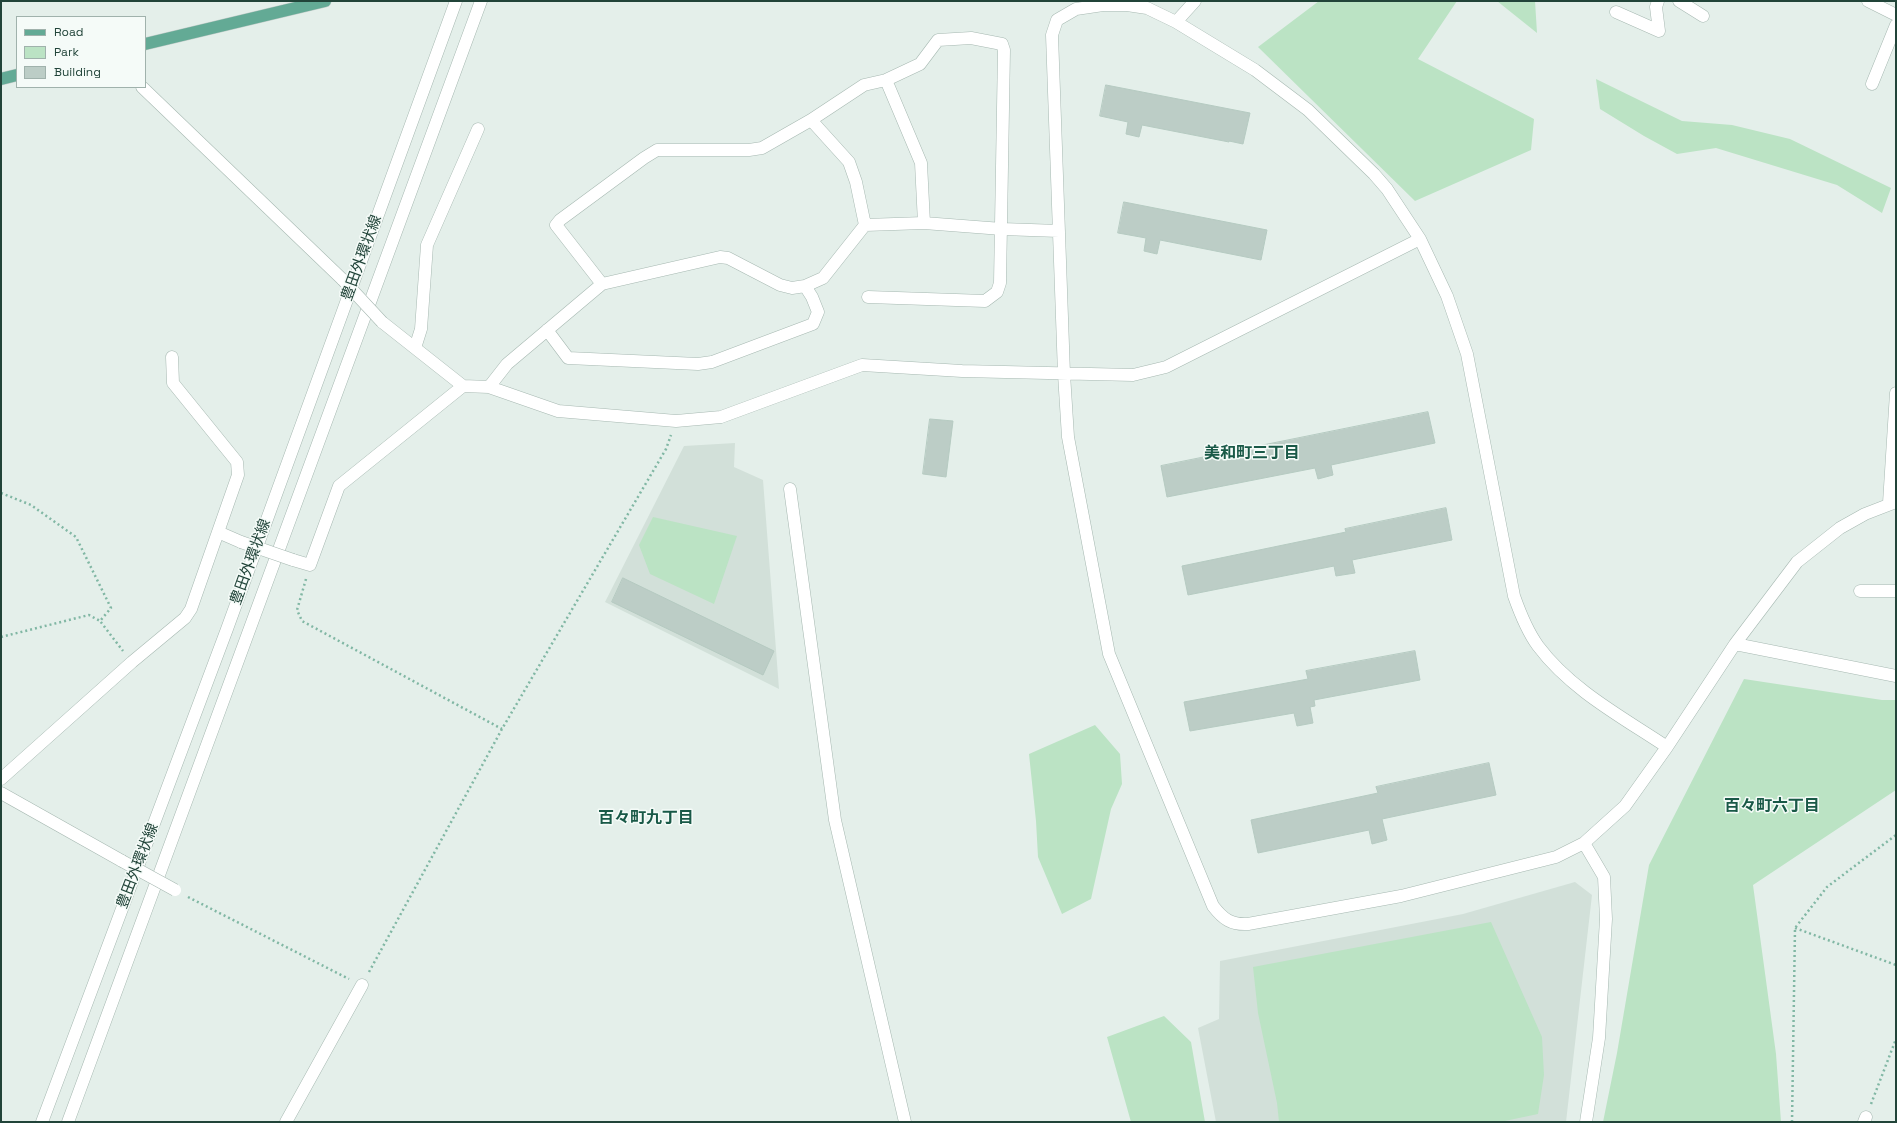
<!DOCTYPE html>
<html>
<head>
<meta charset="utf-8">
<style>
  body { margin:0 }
  #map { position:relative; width:1897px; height:1123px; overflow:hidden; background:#e4efea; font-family:"Space Grotesk",sans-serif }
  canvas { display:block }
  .frame { position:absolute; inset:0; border:2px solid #214439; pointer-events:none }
  .legend { position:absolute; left:16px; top:16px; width:130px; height:72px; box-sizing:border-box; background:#f5fbf8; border:1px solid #a0b2ac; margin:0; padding:5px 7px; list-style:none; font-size:12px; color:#214439 }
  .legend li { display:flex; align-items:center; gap:8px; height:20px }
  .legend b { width:20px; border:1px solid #a0b2ac }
</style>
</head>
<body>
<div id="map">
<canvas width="1897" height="1123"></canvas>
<div class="frame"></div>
<ul class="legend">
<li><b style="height:5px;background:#63aa95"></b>Road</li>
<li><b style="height:11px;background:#bbe3c4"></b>Park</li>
<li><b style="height:11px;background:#bccdc6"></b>Building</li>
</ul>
</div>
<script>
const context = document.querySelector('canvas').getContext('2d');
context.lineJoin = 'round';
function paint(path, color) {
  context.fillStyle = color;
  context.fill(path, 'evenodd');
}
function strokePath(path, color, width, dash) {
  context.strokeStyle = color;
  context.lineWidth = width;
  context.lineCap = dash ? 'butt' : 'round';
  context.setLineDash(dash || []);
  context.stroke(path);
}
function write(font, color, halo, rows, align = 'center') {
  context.font = font + ' "Space Grotesk","Noto Sans JP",sans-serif';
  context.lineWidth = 3;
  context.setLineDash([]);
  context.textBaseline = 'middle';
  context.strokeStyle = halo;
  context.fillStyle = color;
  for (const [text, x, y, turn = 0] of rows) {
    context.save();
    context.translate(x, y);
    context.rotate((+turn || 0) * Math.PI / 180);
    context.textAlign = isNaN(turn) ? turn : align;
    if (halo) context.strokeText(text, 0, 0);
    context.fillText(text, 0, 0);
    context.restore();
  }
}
paint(new Path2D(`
  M735 443 734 467 763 480 779 689 605 602 684 446Z
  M1575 882 1592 895 1566 1122H1216L1198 1028 1219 1019 1220 961 1463 914Z`), '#d2e0d9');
paint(new Path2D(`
  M1319 1H1457L1418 59 1534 119 1531 150 1415 201 1258 47Z
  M1497 1H1535L1537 33Z
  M1596 79 1682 121 1732 125 1790 139 1891 188 1882 213 1837 185 1716 148 1677 154 1644 136 1600 109Z
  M653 517 737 536 714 604 650 574 639 545Z
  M1744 679 1882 700H1896V790L1753 885 1776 1054 1781 1122H1603L1617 1053 1649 865Z
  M1095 725 1120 754 1122 784 1111 809 1091 899 1062 914 1038 857 1036 821 1029 754Z
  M1491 922 1542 1037 1544 1075 1538 1114 1500 1122H1279L1277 1103 1258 1013 1253 967Z
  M1164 1016 1191 1042 1205 1122H1131L1107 1037Z`), '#bbe3c4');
const building = new Path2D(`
  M1106 85 1250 113 1243 144 1229 141V142L1142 125 1139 137 1126 134 1128 122 1100 116Z
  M1124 202 1267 230 1261 260 1160 240 1157 254 1144 251 1146 238 1118 233Z
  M1428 412 1435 443 1331 465 1333 475 1318 479 1315 468 1167 497 1161 466Z
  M930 419 953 421 946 477 923 474Z
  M1446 508 1452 540 1352 560 1355 573 1336 576 1334 566 1188 595 1182 566 1346 532 1345 529Z
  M623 578 774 651 763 675 612 602Z
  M1415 651 1420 680 1314 700 1315 706 1310 707 1313 723 1297 726 1294 713 1190 731 1184 702 1308 679 1306 671Z
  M1489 763 1496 795 1382 819 1387 840 1372 844 1369 830 1258 853 1251 820 1378 793 1376 787Z`);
paint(building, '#bccdc6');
strokePath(building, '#b5cac1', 1);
const minor = new Path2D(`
  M1195 1 1176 22 1147 8 1127 5H1103L1076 9 1057 20 1052 35 1064 374 1068 437 1109 654 1213 906C1223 919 1231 925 1248 924L1401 896 1556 857 1584 843 1625 806 1667 747 1735 644 1797 562 1840 528 1865 514 1896 502
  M1679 1 1703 16
  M1868 1 1896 15
  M1616 12 1659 31 1656 7 1658 1
  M1176 22 1255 70 1308 110 1374 174 1387 189 1420 239 1447 296 1467 354 1514 596C1520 613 1527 631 1538 646 1571 690 1622 717 1667 747
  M886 80 921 163 924 223
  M1872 84 1896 25
  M142 87 343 280
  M811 120 849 162 856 182 865 225
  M602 284 556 225 560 220 644 158 657 150H749L762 148 811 120 864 85 886 80 920 64 938 40 971 38 1002 44 1004 50 1000 283 997 292 985 301 868 297
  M382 322 463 386 489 387 558 411 676 421 721 417 862 365 962 371 1133 375 1166 367 1420 239
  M547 330 568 358 698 364 712 362 813 324 818 312 812 297 805 286
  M415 348 421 329 427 245 478 129
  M172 357 173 383 237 462 238 475 218 532
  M489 387 507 364 602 284 720 257 728 258 780 285 792 288 805 286 823 278 865 225 924 223 1002 229 1059 231
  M790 489 835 820 905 1122
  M1889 503 1896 393
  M293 560 310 565 339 486 463 386
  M1860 591H1896
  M1735 644 1896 676
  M1 779 132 662 185 618 191 609 218 532 241 542
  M1 793 122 861
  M1584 843 1604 877 1606 919 1599 1038 1586 1122
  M42 1122 227 629 456 1
  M68 1122 481 1
  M286 1122 362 985
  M1864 1122 1866 1117`);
const major = new Path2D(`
  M145 44 325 1
  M1 79 17 75`);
strokePath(minor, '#a6b8b1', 13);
strokePath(major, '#c1cbc8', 13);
strokePath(new Path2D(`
  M1 493 31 505 76 537 111 608 100 621 123 651
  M306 579 297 610 302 621 502 729
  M1 637 89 615 100 621
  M188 897 349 979
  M1795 928 1896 965
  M369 972 502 729 666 449 671 435
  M1871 1104 1896 1039
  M1792 1122 1795 928 1827 887 1896 835`), '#81b7a4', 2.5, [2, 3]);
strokePath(minor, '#fff', 12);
strokePath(major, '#63aa95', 12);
const minorBridge = new Path2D(`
  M343 280 382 322
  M241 542 293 560
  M122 861 175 890`);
strokePath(minorBridge, '#a6b8b1', 13, []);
strokePath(minorBridge, '#fff', 12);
write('15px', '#214439', '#f5fbf8', [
  ["豊田外環状線",362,258,-70],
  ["豊田外環状線",251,562,-70],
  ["豊田外環状線",138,866,-69]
]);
write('bold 16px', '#195947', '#f5fbf8', [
  ["美和町三丁目",1252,454],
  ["百々町六丁目",1772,807],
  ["百々町九丁目",646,819]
]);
</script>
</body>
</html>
